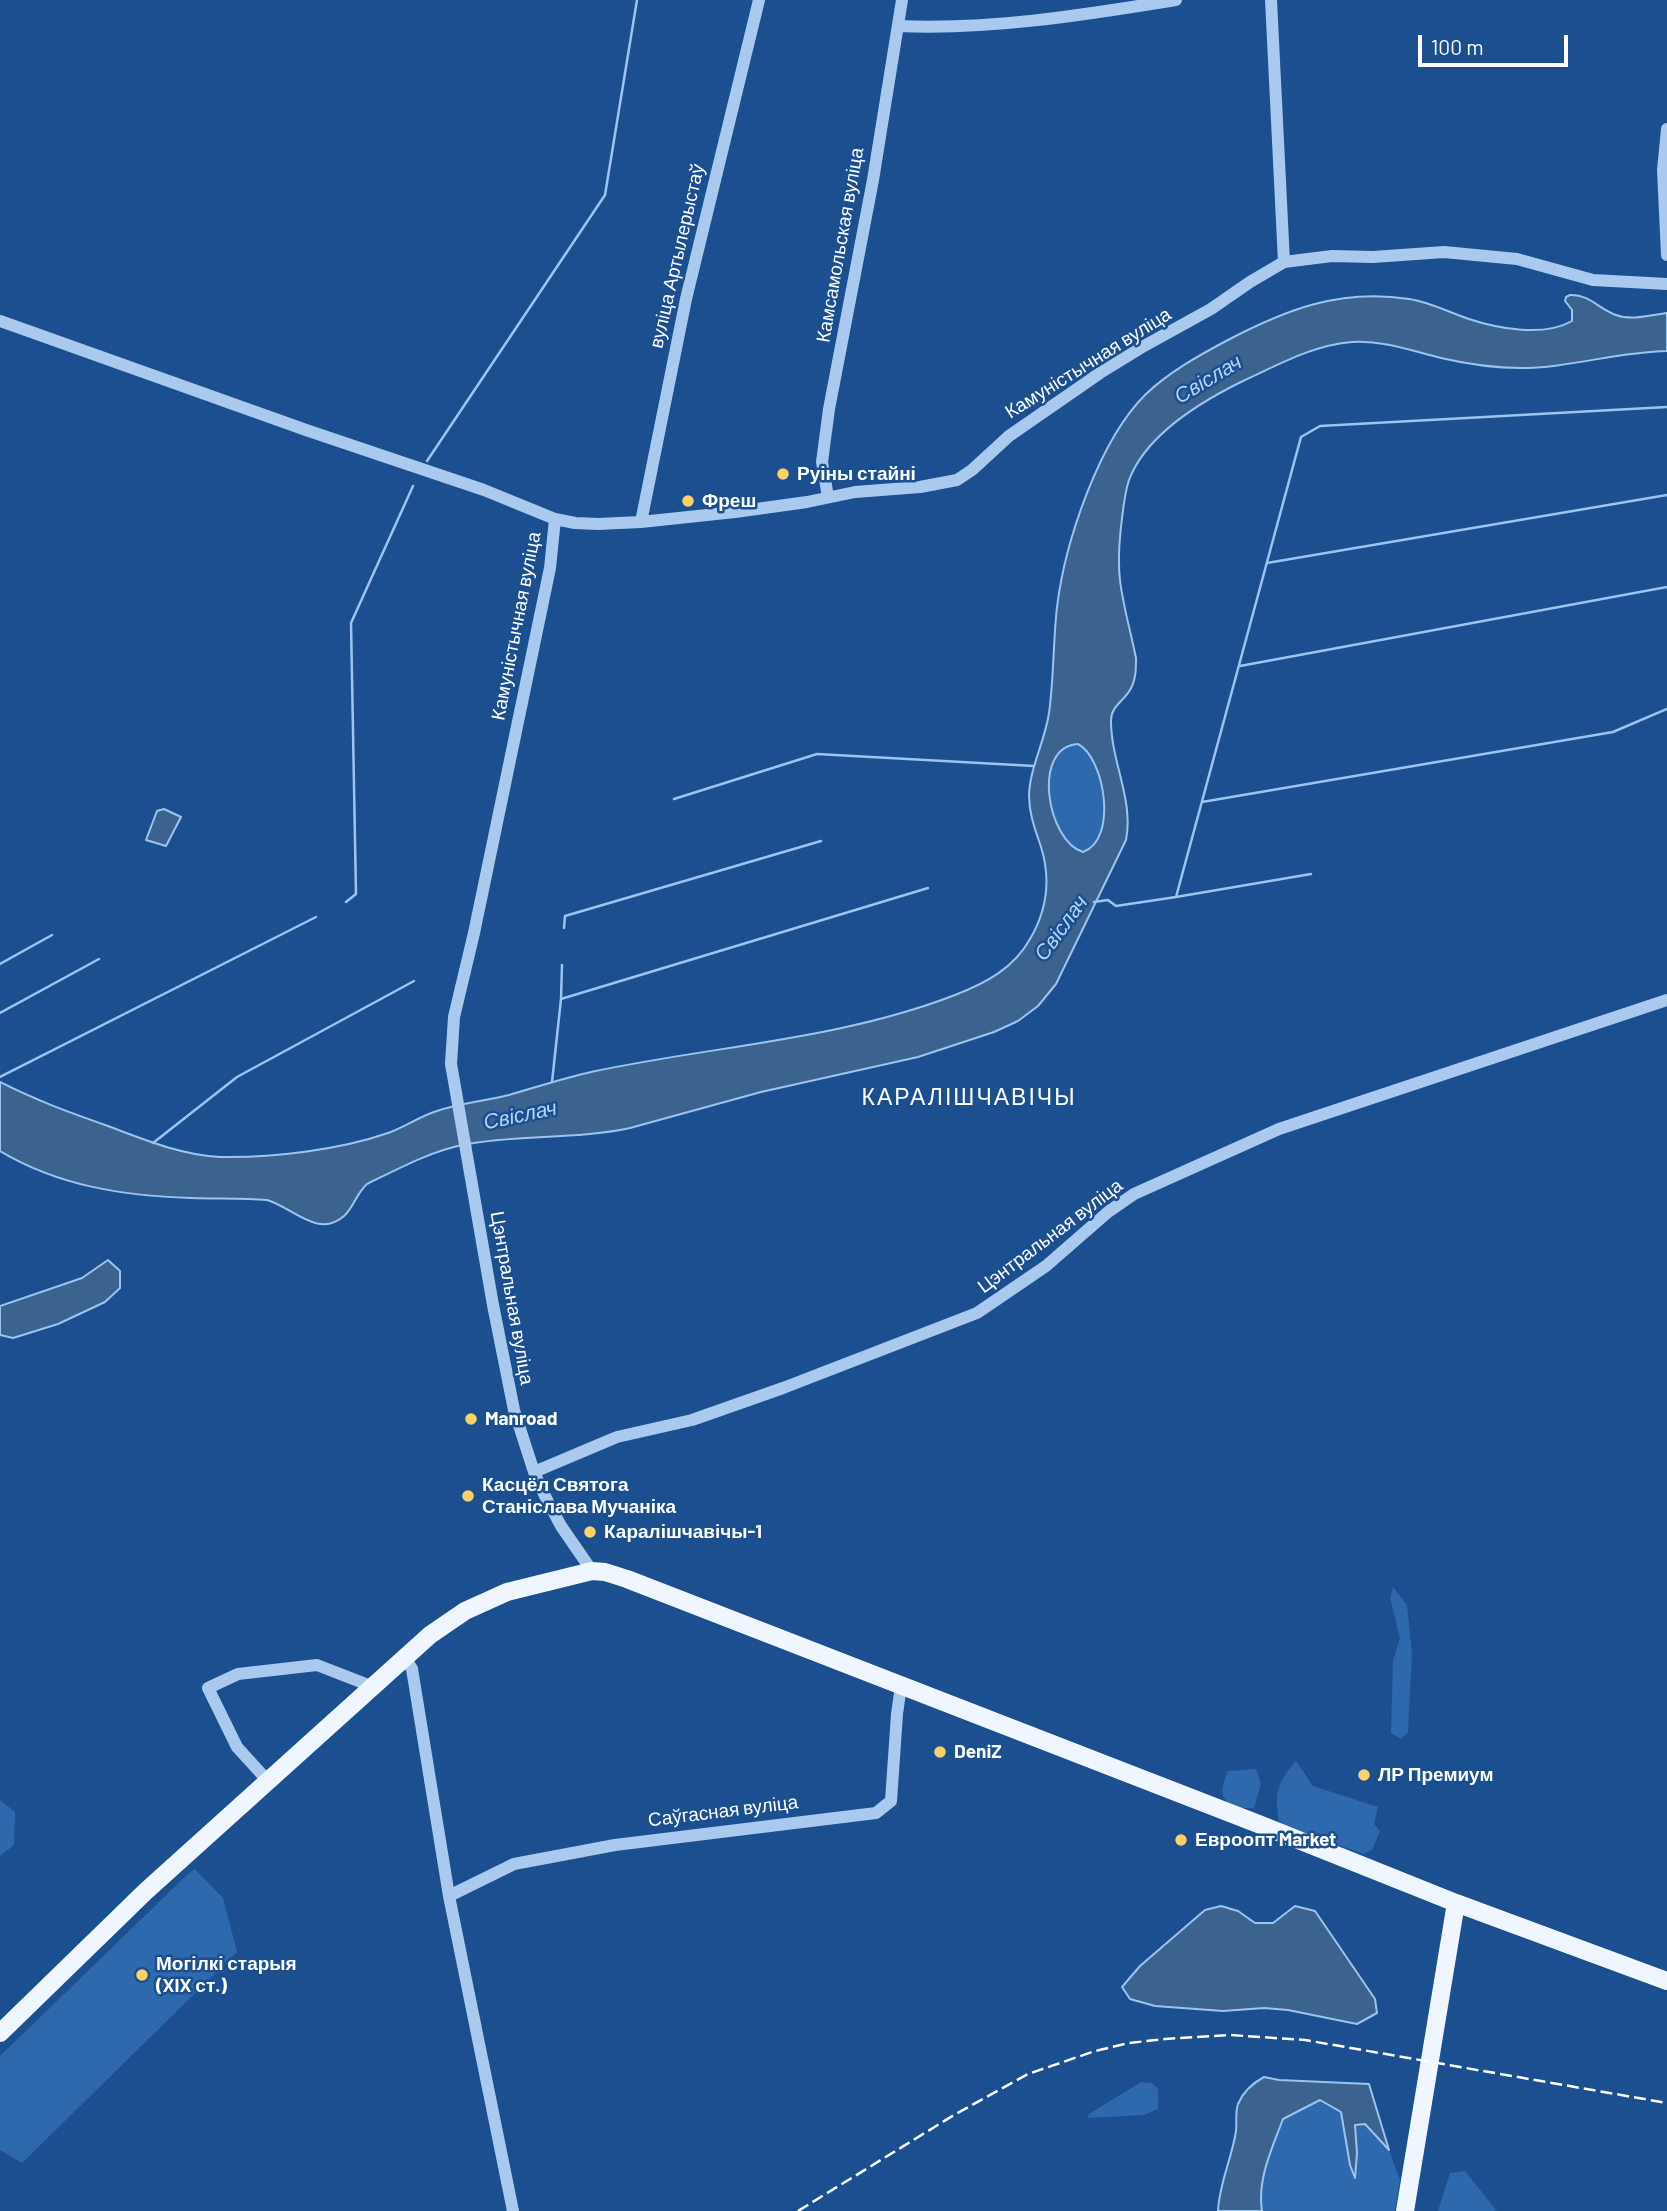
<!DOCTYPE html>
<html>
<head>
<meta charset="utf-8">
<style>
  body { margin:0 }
  #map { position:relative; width:1667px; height:2211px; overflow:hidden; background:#1b4f8f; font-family:Barlow,sans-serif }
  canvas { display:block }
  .scale { position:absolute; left:1418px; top:35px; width:150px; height:32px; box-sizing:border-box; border:4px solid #fff; border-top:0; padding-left:9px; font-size:21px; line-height:24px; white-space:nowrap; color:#fff; -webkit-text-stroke:5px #1b4f8f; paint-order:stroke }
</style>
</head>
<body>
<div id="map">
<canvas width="1667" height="2211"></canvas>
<div class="scale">100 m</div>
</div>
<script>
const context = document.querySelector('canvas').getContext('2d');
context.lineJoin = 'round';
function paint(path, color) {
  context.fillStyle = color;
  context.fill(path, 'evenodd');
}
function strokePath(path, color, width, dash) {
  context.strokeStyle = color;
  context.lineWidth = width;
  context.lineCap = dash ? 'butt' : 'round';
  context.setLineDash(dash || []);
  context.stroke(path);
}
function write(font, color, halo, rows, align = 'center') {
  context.font = font + ' Barlow,sans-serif';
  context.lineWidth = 5;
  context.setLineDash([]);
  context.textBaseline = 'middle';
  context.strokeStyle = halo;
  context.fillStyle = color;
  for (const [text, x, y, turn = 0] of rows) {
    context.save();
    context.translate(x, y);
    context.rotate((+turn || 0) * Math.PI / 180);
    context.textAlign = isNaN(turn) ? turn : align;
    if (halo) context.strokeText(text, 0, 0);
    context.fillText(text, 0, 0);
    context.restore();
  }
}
paint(new Path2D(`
  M1078 744C1105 758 1118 840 1083 853 1047 841 1031 747 1078 744Z
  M1393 1587 1407 1605 1412 1653 1408 1732 1401 1739 1391 1733 1393 1661 1400 1638 1390 1598Z
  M1296 1761 1313 1786 1378 1807 1374 1824 1380 1831 1372 1850 1363 1854 1279 1823C1275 1795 1276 1783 1296 1761Z
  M1256 1769 1261 1784 1254 1808H1233C1218 1795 1221 1789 1228 1771Z
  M0 1800 15 1812 14 1845 0 1856Z
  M195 1869 223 1898 237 1952 22 2163 0 2150V2056L189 1873Z
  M1141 2082 1152 2083 1158 2089V2109L1144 2115 1088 2118 1089 2114Z
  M1320 2100 1341 2112 1350 2165 1354 2176 1357 2153 1355 2125 1365 2124 1389 2150 1400 2180 1395 2211H1262C1257 2180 1272 2148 1283 2119Z
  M1465 2171 1496 2210 1497 2211H1438L1450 2173Z`), '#2e69ad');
const water = new Path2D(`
  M1570 295C1589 294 1599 309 1616 315 1632 321 1651 315 1667 313V351C1616 352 1569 368 1520 368 1493 368 1467 364 1441 358 1412 351 1383 340 1352 342 1313 345 1278 365 1243 381 1202 401 1146 435 1129 480 1124 495 1123 511 1121 527 1119 545 1118 563 1120 580 1123 606 1131 633 1136 658 1136 669 1136 680 1130 690 1123 702 1111 706 1111 721 1111 762 1134 800 1126 840L1056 984 1038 1006 1018 1021 994 1032 918 1057 761 1092 630 1128C575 1140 517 1134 462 1145 429 1152 398 1169 367 1184 356 1194 354 1207 344 1216 318 1239 292 1207 267 1200 242 1198 217 1199 191 1198 124 1196 59 1186 0 1151V1082C35 1100 71 1113 108 1126 145 1140 181 1155 220 1157 272 1158 339 1150 388 1133 405 1127 420 1116 437 1111 460 1103 486 1101 509 1095 537 1087 564 1078 591 1072 712 1046 839 1040 955 995 986 983 1014 968 1030 939 1047 910 1051 879 1041 847 1035 829 1029 814 1029 795 1030 767 1045 741 1049 713 1054 678 1053 642 1057 607 1065 542 1099 440 1146 394 1169 372 1198 356 1226 341 1285 310 1340 288 1409 299 1430 302 1448 312 1469 319 1499 329 1544 337 1572 321V310L1565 301 1566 297ZM1078 744C1105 758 1118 840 1083 852 1047 841 1031 747 1078 744Z
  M164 809 181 817 166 846 146 840 157 811Z
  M108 1260 120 1271V1288L105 1302 58 1324 13 1338 0 1335V1306L82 1278Z
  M1221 1906 1238 1911 1255 1923H1273L1295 1906 1315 1911 1375 1999 1377 2013 1357 2024 1288 2010 1264 2008 1223 2011 1155 2006 1130 1999 1122 1987 1140 1966 1205 1910Z
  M1264 2077 1279 2080 1369 2084 1389 2150 1365 2124 1355 2125 1357 2153 1355 2178 1350 2165 1341 2112 1320 2100 1283 2119C1272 2148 1257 2180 1262 2211H1218C1219 2184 1232 2158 1236 2131 1237 2123 1235 2112 1238 2104 1243 2092 1253 2083 1264 2077Z`);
paint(water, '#3c6290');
strokePath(water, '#9cc4f0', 2);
strokePath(new Path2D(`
  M427 461 605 195 637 0
  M1267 563 1667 495
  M1240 666 1667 587
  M674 799 817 754 1034 766
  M1202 802 1613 732 1667 709
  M1176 897 1311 874
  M346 902 356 894 351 623 413 486
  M1094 902 1108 900 1116 906 1176 897 1301 437 1320 426 1667 407
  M564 928 565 916 821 841
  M0 964 52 935
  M561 999 562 965
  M0 1013 99 959
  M0 1077 316 917
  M552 1082 561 999 928 888
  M153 1143 237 1077 414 981`), '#9cc4f0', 2.5);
strokePath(new Path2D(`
  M1271 0 1284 262
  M898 26C992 30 1083 15 1176 0
  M1667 129 1663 170 1667 255
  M0 321 306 430 484 490 555 519 575 523 598 524 641 522 735 512 807 502 855 492 920 487 957 480 972 470 1009 436 1100 373 1144 346 1211 309 1250 282 1284 262 1332 256 1373 257 1444 252 1517 259 1593 280 1667 284
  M828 497 822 462 829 409 873 180 902 0
  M555 519 550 568 474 933 454 1017 451 1064 493 1305 514 1410 534 1472 545 1496 561 1526 592 1571
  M641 522 686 299 759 0
  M534 1472 617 1437 692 1420 783 1388 977 1313 1046 1266 1108 1212 1134 1194 1279 1129 1667 1000
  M404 1656 412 1669 449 1896 513 2211
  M267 1780 237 1747 208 1688 238 1674 317 1665 371 1686
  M449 1896 514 1864 615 1845 876 1813 891 1801 897 1714 901 1686`), '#a9c9ee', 12);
strokePath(new Path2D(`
  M0 2033 146 1891 430 1635 465 1611 507 1592 592 1571 605 1572 627 1579 1261 1825 1456 1903 1667 1981
  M1405 2211 1456 1903`), '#f0f6ff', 18);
strokePath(new Path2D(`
  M798 2211 954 2115 1028 2074 1095 2051 1129 2043 1165 2039 1230 2035 1305 2040 1667 2103`), '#fff', 2.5, [12, 5]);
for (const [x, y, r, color] of [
  [783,474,7,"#ffd166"],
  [688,501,7,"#ffd166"],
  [471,1419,7,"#ffd166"],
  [468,1496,7,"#ffd166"],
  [590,1532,7,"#ffd166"],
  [940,1752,7,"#ffd166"],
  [1364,1775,7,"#ffd166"],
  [1181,1840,7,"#ffd166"],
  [142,1975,7,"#ffd166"]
]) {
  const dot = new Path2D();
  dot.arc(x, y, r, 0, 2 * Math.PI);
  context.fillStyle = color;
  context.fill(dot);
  strokePath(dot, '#1b4f8f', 2.5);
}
write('19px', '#fff', '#1b4f8f', [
  ["Камсамольская вуліца",840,245,-80],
  ["вуліца Артылерыстаў",677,256,-77],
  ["Камуністычная вуліца",1088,363,-32],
  ["Камуністычная вуліца",516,626,-79],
  ["Цэнтральная вуліца",1050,1236,-37],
  ["Цэнтральная вуліца",512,1298,80],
  ["Саўгасная вуліца",723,1811,-7]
]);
write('bold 19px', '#fff', '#1b4f8f', [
  ["Руіны стайні",797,474],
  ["Фреш",702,501],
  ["Manroad",485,1419],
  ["Касцёл Святога",482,1485],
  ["Станіслава Мучаніка",482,1507],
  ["Каралішчавічы-1",604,1532],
  ["DeniZ",954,1752],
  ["ЛР Премиум",1378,1775],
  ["Евроопт Market",1195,1840],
  ["Могілкі старыя",156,1964],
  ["(XIX ст.)",156,1986]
], 'left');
write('italic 21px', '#b5d3f5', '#1b4f8f', [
  ["Свіслач",1208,379,-31],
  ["Свіслач",1061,928,-54],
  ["Свіслач",520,1115,-12]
]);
context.letterSpacing = '2px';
write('23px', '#fff', '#1b4f8f', [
  ["КАРАЛІШЧАВІЧЫ",969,1097]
]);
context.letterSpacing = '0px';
</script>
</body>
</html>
